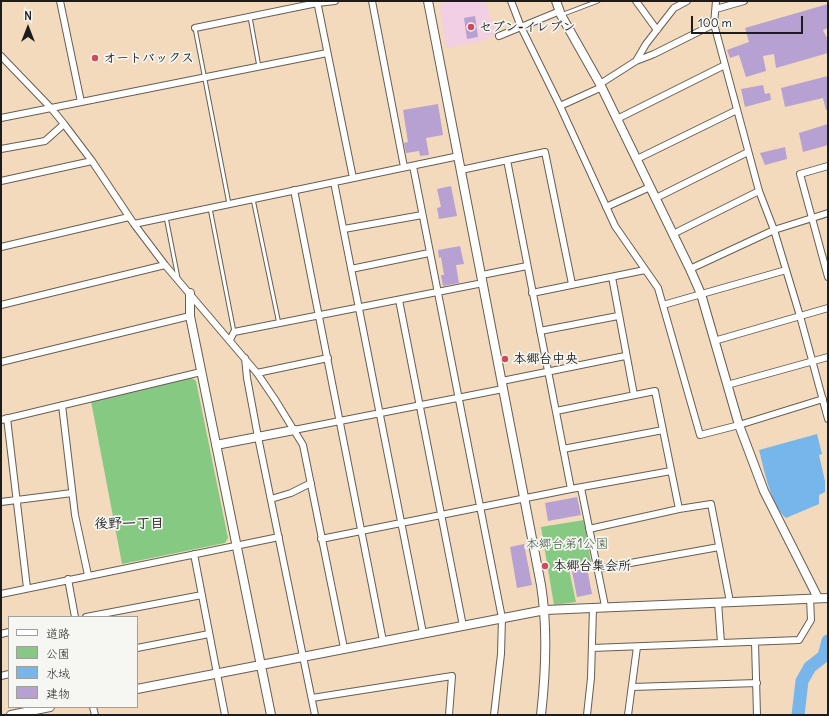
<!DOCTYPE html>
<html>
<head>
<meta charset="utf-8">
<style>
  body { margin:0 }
  #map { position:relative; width:829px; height:716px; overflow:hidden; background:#f3dabc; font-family:Delius,"Klee One",sans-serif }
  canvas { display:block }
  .frame { position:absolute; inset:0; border:2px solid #1c1c1c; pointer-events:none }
  .legend { position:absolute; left:8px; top:616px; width:130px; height:92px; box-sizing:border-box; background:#f6f6f2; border:1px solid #9f9f9c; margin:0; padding:5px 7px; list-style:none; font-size:12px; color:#1c1c1c }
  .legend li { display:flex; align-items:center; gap:8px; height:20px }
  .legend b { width:20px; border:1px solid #9f9f9c }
  .north { position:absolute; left:8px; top:8px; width:40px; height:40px; -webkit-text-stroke:3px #f6f6f2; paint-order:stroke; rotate:0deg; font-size:11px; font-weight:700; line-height:16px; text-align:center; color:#1c1c1c }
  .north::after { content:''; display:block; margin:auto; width:14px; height:18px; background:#1c1c1c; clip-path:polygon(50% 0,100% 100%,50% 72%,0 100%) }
  .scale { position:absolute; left:691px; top:16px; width:112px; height:18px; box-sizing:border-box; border:2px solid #1c1c1c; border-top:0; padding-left:5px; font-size:12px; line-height:14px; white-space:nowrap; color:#1c1c1c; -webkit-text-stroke:3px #f6f6f2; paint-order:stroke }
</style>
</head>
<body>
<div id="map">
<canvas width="829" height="716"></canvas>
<div class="frame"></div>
<ul class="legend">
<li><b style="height:5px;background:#fff"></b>道路</li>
<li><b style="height:11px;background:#85c983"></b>公園</li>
<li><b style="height:11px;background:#77b6eb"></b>水域</li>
<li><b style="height:11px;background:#b6a1d2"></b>建物</li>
</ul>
<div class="north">N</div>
<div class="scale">100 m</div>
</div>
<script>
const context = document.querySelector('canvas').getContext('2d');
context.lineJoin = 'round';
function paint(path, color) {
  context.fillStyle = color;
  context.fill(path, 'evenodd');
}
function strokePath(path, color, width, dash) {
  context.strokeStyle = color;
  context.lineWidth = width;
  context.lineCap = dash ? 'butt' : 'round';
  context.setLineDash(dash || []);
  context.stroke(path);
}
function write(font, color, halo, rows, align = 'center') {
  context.font = font + ' Delius,"Klee One",sans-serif';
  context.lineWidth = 3.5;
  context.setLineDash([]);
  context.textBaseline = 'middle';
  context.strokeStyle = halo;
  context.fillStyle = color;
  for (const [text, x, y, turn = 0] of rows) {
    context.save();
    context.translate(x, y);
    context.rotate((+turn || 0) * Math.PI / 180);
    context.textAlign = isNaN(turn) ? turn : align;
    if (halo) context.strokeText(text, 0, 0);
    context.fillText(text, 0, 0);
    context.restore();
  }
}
paint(new Path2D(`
  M449 1H485L497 34 479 42 446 48 439 4Z`), '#f2cfe2');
paint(new Path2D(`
  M192 378 196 381 228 538 225 543 122 564 91 401Z
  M584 520 591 562 568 565 576 602 554 605 541 527Z`), '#85c983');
paint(new Path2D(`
  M817 434 822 454 819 455 825 481V492L819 495V504L786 518C771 506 764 469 759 450Z`), '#77b6eb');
strokePath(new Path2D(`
  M798 715 802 681 810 667 824 656 828 641`), '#77b6eb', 13);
paint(new Path2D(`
  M828 4V28L823 30 828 40V53L776 68 774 54 763 56 766 71 746 77 739 55 730 58 727 50 749 42 745 28Z
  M475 16 478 37 467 39 464 18Z
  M828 76V110H826L823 98 785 107 781 88Z
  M763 85 765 94 770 93 771 100 745 107 741 89Z
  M438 104 443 135 426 138 429 155 420 156 419 151 406 153 404 143 408 142 403 110Z
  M828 124V145L803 152 799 133Z
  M785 147 787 159 765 165 760 153Z
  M451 186 457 216 439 219 437 208 441 207 437 189Z
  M460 246 464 264 456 265 459 283 443 286 441 275H444L441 257 439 258 438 250Z
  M577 497 581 515 548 521 545 503Z
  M524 544 532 585 517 588 510 547Z
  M587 568 592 594 577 597 572 571Z`), '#b6a1d2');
const service = new Path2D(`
  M561 15 598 1
  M250 17 259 67
  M195 28 229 204
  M253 199 279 324
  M210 208 234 332
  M166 217 178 278`);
const minor = new Path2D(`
  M60 1 81 102
  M317 1 353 178
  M372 1 404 167
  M511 1 521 27 560 106 615 226 658 288 700 435 739 425 823 399
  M636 1 657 30
  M716 1 714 24 759 191 774 230 800 316 828 419
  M716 9 744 1
  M195 28 317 3 335 1
  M499 36 560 11
  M1 56 51 108 64 124 92 161 134 224 165 265 257 373 276 401 303 445 344 648
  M636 61 654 54 714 24
  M600 84 636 61 646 44 674 8 687 1
  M560 106 602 87
  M1 118 327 53
  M617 119 725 65
  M1 149 45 141 64 124
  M637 159 737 110
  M507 160 571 489
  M413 166 502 618 501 654 494 715
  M828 166 800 174 828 277
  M461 170 545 152 572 284
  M1 181 92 161
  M334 182 423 633
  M294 190 383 641
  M656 198 748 152
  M606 207 650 187
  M134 224 459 156
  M344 229 422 215
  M673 234 759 191
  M1 247 129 217
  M351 269 429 253
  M690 269 774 230 828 213
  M482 275 527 266
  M612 277 634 395
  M532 293 645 270
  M399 300 463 626
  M1 305 165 265
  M663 305 786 270
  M540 331 618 316
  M230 340 234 332 483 283
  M714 341 828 308
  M245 358 247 378 258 437 315 715
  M1 362 190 316
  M257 373 328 358
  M502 381 625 356
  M727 385 828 357
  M62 405 75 515 88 575
  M556 411 655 391 679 509
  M7 418 27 588
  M1 420 201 372
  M294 430 503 389
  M563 449 663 430
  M581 488 605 606
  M271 499 291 493 311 483
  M1 502 72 493
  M589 529 679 509 711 504 730 602
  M321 539 571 489 671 471
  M194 554 225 715
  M597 569 719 547
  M68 579 75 617
  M1 594 279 537
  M718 602 721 643
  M86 617 202 595
  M1 634 9 632
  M755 642 757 715
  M137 648 209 634
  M592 648 799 640 811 620 810 598
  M1 676 9 674
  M632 687 757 683
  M312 698 452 676 449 715
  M93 707 95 715
  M587 715 591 678 593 607
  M628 715 637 647`);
const tertiary = new Path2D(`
  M428 1 541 585C548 629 546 671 541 715
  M556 1 561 15 600 84 690 269 701 294 739 425 764 491 818 598
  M190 293V316L271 715
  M216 445 294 430
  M137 689 545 610 828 598
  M11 715 50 707`);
strokePath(service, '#675e54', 5);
strokePath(minor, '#675e54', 8);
strokePath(tertiary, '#675e54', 10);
strokePath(service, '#fff', 3);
strokePath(minor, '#fff', 6);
strokePath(tertiary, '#fff', 8);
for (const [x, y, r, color] of [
  [471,27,4,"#d1495b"],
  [95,58,4,"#d1495b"],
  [505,359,4,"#d1495b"],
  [545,566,4,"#d1495b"]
]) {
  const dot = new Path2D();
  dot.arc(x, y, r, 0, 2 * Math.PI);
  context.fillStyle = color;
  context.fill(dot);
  strokePath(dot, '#f6f6f2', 1.5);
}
write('bold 13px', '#1c1c1c', '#f6f6f2', [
  ["セブン-イレブン",479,27],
  ["オートバックス",103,58],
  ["本郷台中央",513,359],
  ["本郷台集会所",553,566]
], 'left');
write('13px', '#415940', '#f6f6f2', [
  ["本郷台第1公園",567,544]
]);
write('bold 14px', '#1c1c1c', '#f6f6f2', [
  ["後野一丁目",129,524]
]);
</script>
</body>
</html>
